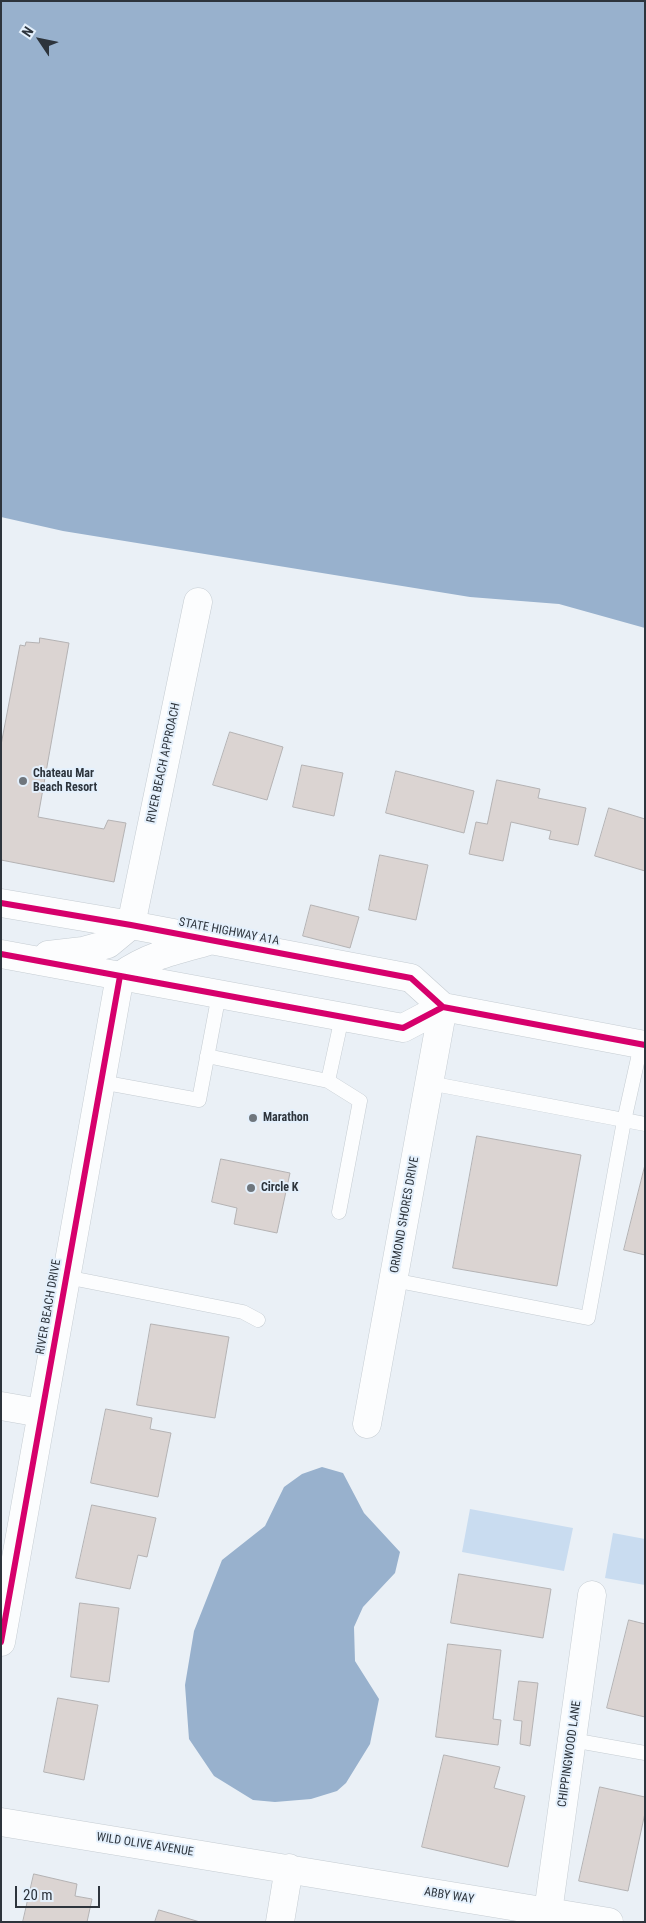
<!DOCTYPE html>
<html>
<head>
<meta charset="utf-8">
<style>
  body { margin:0 }
  #map { position:relative; width:646px; height:1923px; overflow:hidden; background:#eaf0f6; font-family:"Roboto Condensed",sans-serif }
  canvas { display:block }
  .frame { position:absolute; inset:0; border:2px solid #2d343c; pointer-events:none }
  .north { position:absolute; left:15px; top:15px; width:50px; height:50px; -webkit-text-stroke:4px #e4f0fc; paint-order:stroke; rotate:304deg; font-size:14px; font-weight:700; line-height:20px; text-align:center; color:#2d343c }
  .north::after { content:''; display:block; margin:auto; width:18px; height:22px; background:#2d343c; clip-path:polygon(50% 0,100% 100%,50% 72%,0 100%) }
  .scale { position:absolute; left:15px; top:1886px; width:85px; height:22px; box-sizing:border-box; border:2px solid #2d343c; border-top:0; padding-left:6px; font-size:15px; line-height:18px; white-space:nowrap; color:#2d343c; -webkit-text-stroke:4px #e4f0fc; paint-order:stroke }
</style>
</head>
<body>
<div id="map">
<canvas width="646" height="1923"></canvas>
<div class="frame"></div>
<div class="north">N</div>
<div class="scale">20 m</div>
</div>
<script>
const context = document.querySelector('canvas').getContext('2d');
context.lineJoin = 'round';
function paint(path, color) {
  context.fillStyle = color;
  context.fill(path, 'evenodd');
}
function strokePath(path, color, width, dash) {
  context.strokeStyle = color;
  context.lineWidth = width;
  context.lineCap = dash ? 'butt' : 'round';
  context.setLineDash(dash || []);
  context.stroke(path);
}
function write(font, color, halo, rows, align = 'center') {
  context.font = font + ' "Roboto Condensed",sans-serif';
  context.lineWidth = 4;
  context.setLineDash([]);
  context.textBaseline = 'middle';
  context.strokeStyle = halo;
  context.fillStyle = color;
  for (const [text, x, y, turn = 0] of rows) {
    context.save();
    context.translate(x, y);
    context.rotate((+turn || 0) * Math.PI / 180);
    context.textAlign = isNaN(turn) ? turn : align;
    if (halo) context.strokeText(text, 0, 0);
    context.fillText(text, 0, 0);
    context.restore();
  }
}
paint(new Path2D(`
  M470 1509 573 1528 564 1571 462 1552Z
  M613 1533 645 1539V1585L605 1578Z`), '#c9dcf0');
paint(new Path2D(`
  M1 1H645V628L559 604 470 597 63 531 1 517Z
  M322 1467 343 1473 364 1513 400 1552 395 1573 363 1607 354 1627 355 1661 379 1699 370 1744 346 1783 337 1791 311 1799 275 1802 253 1800 214 1776 189 1739 185 1685 194 1631 222 1560 265 1526 284 1487 302 1474Z`), '#98b1cd');
const building = new Path2D(`
  M40 638 69 643 38 817 104 829 108 820 126 823 114 882 1 860V745L20 645 25 646 26 642 39 643Z
  M230 732 283 747 267 800 213 785Z
  M302 765 343 773 334 816 293 807Z
  M396 771 474 791 464 833 386 813Z
  M497 780 540 789 538 798 586 808 578 845 549 839 551 831 511 822 503 861 469 854 476 822 487 824Z
  M609 808 645 819V871L595 856Z
  M380 855 428 865 416 920 369 910Z
  M311 905 359 917 350 948 303 936Z
  M477 1136 581 1155 557 1286 453 1268Z
  M221 1159 290 1173 277 1233 234 1224 237 1208 212 1202Z
  M645 1165V1255L624 1250Z
  M151 1324 229 1337 215 1418 137 1405Z
  M106 1409 152 1418 150 1429 171 1433 158 1497 91 1483Z
  M92 1505 156 1518 147 1557 138 1555 130 1589 76 1578Z
  M459 1574 551 1589 543 1638 451 1623Z
  M80 1603 119 1608 109 1682 71 1677Z
  M629 1620 645 1624V1717L607 1708Z
  M448 1644 501 1650 493 1719 501 1720 498 1745 436 1737Z
  M519 1681 538 1683 530 1746 520 1744 522 1721 514 1720Z
  M58 1698 98 1705 84 1780 44 1772Z
  M444 1755 500 1767 494 1788 525 1796 508 1867 422 1847Z
  M600 1787 645 1797V1813L628 1891 579 1881Z
  M34 1874 77 1884 75 1896 92 1899 87 1922H23Z
  M159 1910 200 1922H155Z`);
paint(building, '#dbd4d2');
strokePath(building, '#b4b2b3', 1);
const lane = new Path2D(`
  M207 1056 328 1081 360 1101 339 1212
  M328 1081 342 1017
  M101 1082 199 1100 219 994
  M429 1083 645 1124
  M66 1277 243 1312 258 1320
  M393 1280 588 1318 624 1121 641 1045
  M572 1740 645 1753`);
const street = new Path2D(`
  M131 925 198 602
  M1 1406 41 1413
  M367 1424 443 1007
  M1 1642 120 976
  M1 1822 609 1922
  M548 1912 592 1595
  M280 1922 289 1868`);
const primary = new Path2D(`
  M1 903 131 925 411 978 443 1007 645 1045
  M1 954 403 1028 443 1007
  M48 955 83 951 108 944 131 925
  M120 976C146 957 175 950 206 942`);
strokePath(lane, '#c5ccd2', 15);
strokePath(street, '#c5ccd2', 29);
strokePath(primary, '#c5ccd2', 29);
strokePath(lane, '#fcfdfe', 14);
strokePath(street, '#fcfdfe', 28);
strokePath(primary, '#fcfdfe', 28);
strokePath(new Path2D(`
  M1 903 131 925 411 978 443 1007 645 1045
  M1 954 403 1028 443 1007
  M1 1642 120 976`), '#d6006c', 6);
for (const [x, y, r, color] of [
  [23,781,5,"#6f767d"],
  [253,1118,5,"#6f767d"],
  [251,1188,5,"#6f767d"]
]) {
  const dot = new Path2D();
  dot.arc(x, y, r, 0, 2 * Math.PI);
  context.fillStyle = color;
  context.fill(dot);
  strokePath(dot, '#e4f0fc', 2);
}
write('12px', '#2d343c', '#e4f0fc', [
  ["RIVER BEACH APPROACH",164,763,-78],
  ["STATE HIGHWAY A1A",229,932,11],
  ["ORMOND SHORES DRIVE",405,1215,-80],
  ["RIVER BEACH DRIVE",49,1307,-80],
  ["CHIPPINGWOOD LANE",570,1754,-82],
  ["WILD OLIVE AVENUE",145,1845,9],
  ["ABBY WAY",449,1896,9]
]);
write('bold 12px', '#2d343c', '#e4f0fc', [
  ["Chateau Mar",33,774],
  ["Beach Resort",33,788],
  ["Marathon",263,1118],
  ["Circle K",261,1188]
], 'left');
</script>
</body>
</html>
